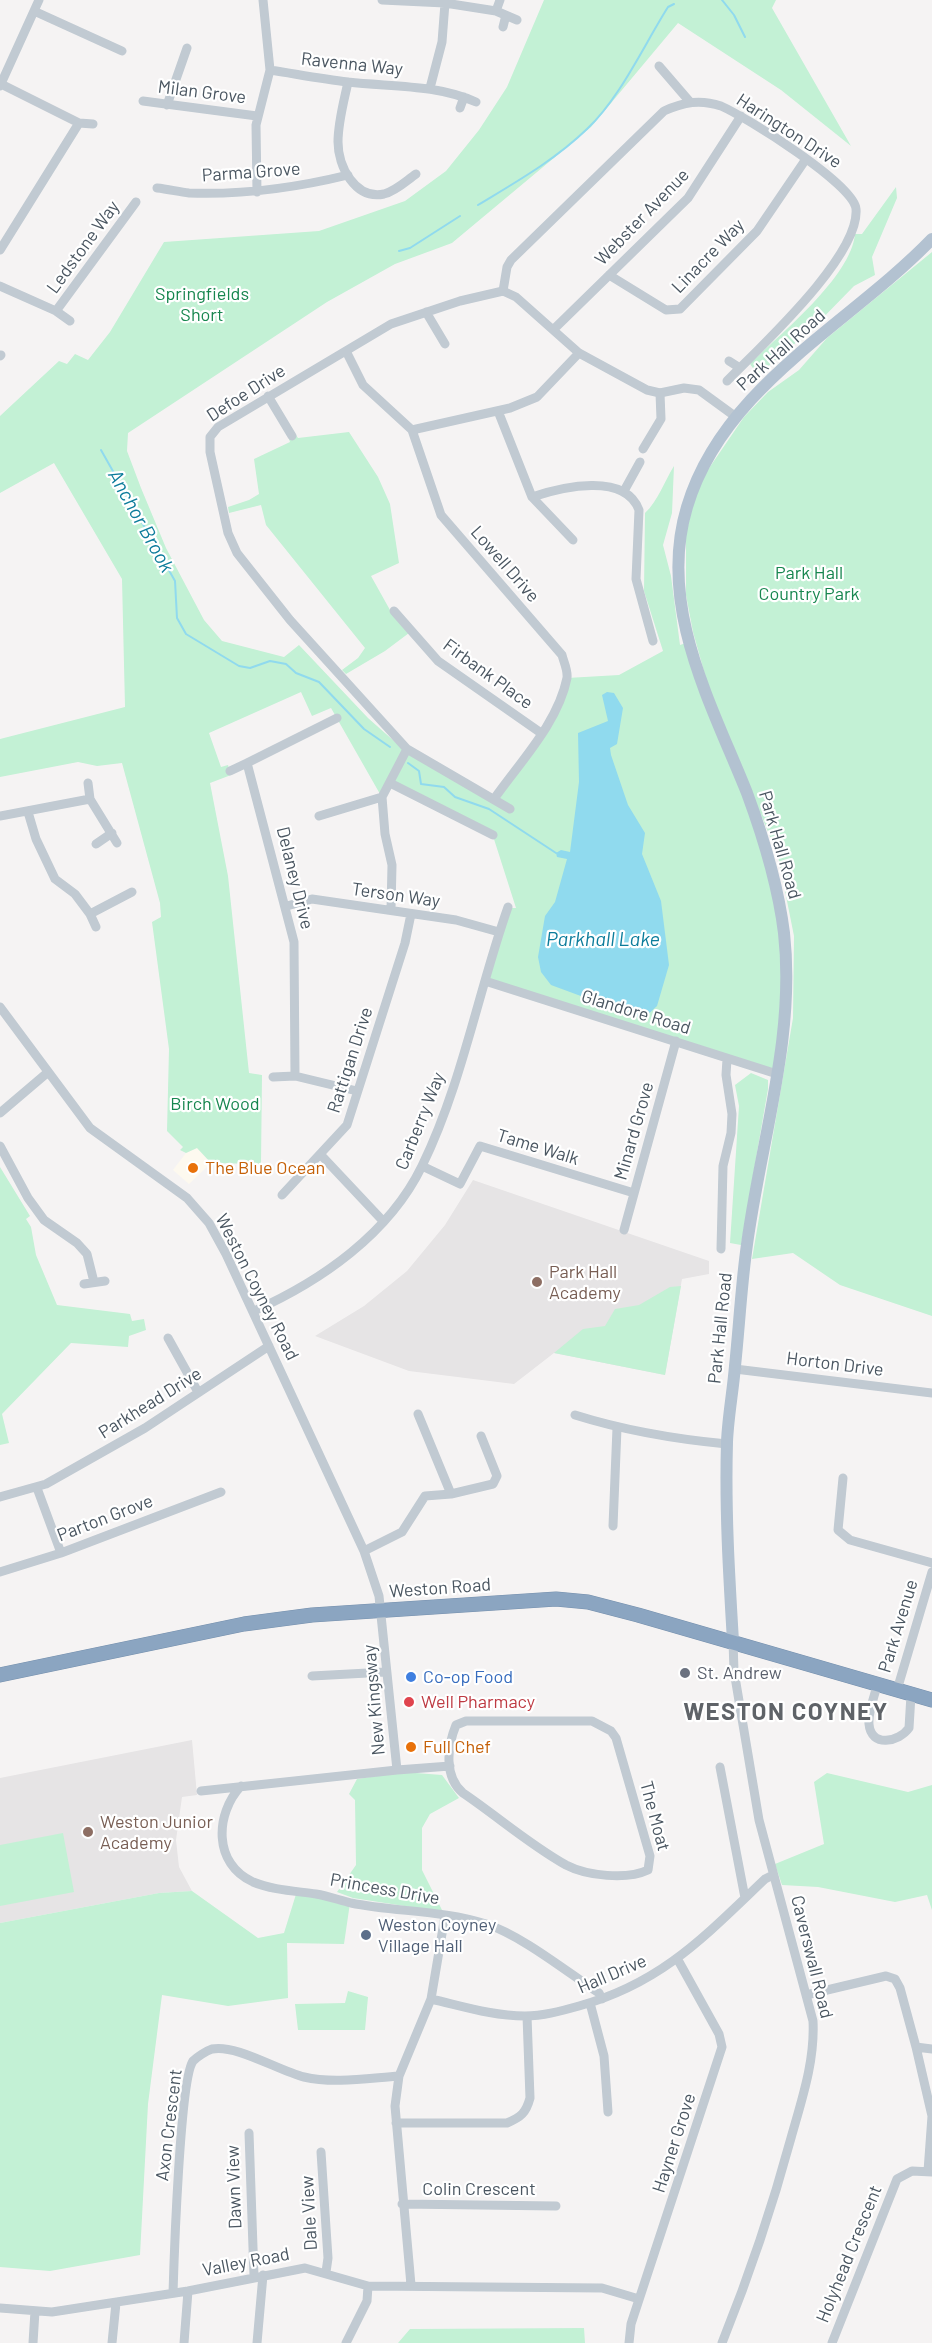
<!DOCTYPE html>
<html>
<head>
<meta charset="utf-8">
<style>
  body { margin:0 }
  canvas { display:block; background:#f5f3f3 }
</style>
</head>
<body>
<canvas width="932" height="2343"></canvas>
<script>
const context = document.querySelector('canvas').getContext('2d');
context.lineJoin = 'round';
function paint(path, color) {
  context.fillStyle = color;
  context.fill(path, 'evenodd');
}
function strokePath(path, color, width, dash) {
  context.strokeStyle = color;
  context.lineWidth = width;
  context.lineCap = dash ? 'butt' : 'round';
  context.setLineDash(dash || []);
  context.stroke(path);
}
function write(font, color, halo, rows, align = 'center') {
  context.font = font + ' Barlow,sans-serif';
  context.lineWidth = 4.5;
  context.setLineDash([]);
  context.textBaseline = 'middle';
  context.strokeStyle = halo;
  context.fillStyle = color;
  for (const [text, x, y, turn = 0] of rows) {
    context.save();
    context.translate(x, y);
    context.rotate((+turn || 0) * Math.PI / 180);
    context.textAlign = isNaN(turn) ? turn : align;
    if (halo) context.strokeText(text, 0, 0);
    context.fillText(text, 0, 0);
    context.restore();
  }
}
paint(new Path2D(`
  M197 1148 211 1163 189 1184 173 1170 186 1153Z`), '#fdf9ef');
paint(new Path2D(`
  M473 1180 709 1261V1274L682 1279 665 1375 554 1353 514 1384 409 1371 315 1336 364 1306 407 1271 445 1225Z
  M192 1740 197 1795 182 1797 176 1840 179 1867 192 1891 159 1893 0 1923V1778Z`), '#e6e4e5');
paint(new Path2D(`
  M544 0H776L772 8 851 146 781 90 678 23 591 127 452 243 395 264 327 302 128 433 127 451 141 488 166 548 204 620 222 641 284 657 299 645 368 718 403 749 380 794 331 708 312 716 301 692 209 733 221 767 228 765 231 775 210 783 228 876 249 1073 262 1075 261 1164 211 1163 197 1148 186 1153 180 1150 183 1147 167 1131 169 1049 152 922 161 917 160 903 122 763 97 766 78 762 0 777V739L125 707 122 579 54 463 0 493V416L59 361 67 364 75 354 88 360 110 332 164 242 319 231 405 201 446 171 479 130 507 87Z
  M896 187 897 198 872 257 875 275 854 286 813 328 758 375 750 364C780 334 851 277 855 234H862Z
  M932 252V1316L840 1285 793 1253 752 1259 793 1018 794 936 778 856 709 689 693 632 686 595V534L693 504 703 477 744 417 768 392 799 370 827 338Z
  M349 432 378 477 390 504 399 563 371 576 390 610 409 633 385 651 346 674 342 670 358 658 365 648 266 525 261 505 229 513 228 507 249 500 259 494 254 459 290 442 289 439 296 435 298 438Z
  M674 466 672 513 663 545 671 576 680 645 689 642 753 810 785 940 777 1074 485 981 511 908H516L493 836 390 783 407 749 494 799 554 715 567 678 619 675 663 651 644 591 645 513C658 501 664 482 674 466Z
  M751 1073 768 1080V1089L741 1245 730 1243 739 1106 735 1085Z
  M0 1167 30 1216 26 1219 31 1227 36 1255 57 1305 130 1314 132 1321 144 1319 146 1330 129 1336 128 1347 71 1343 2 1414 9 1443 0 1445Z
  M681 1286 665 1375 554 1353 583 1329 605 1326 615 1309 639 1305 670 1287Z
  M403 1772 442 1775 459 1798 430 1814 422 1828V1870L443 1912 353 1898 337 1892 356 1865 355 1800 349 1794 357 1779Z
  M827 1773 908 1792 932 1785V1910L927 1895 895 1902 818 1887 782 1885 775 1864 824 1844 814 1782Z
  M63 1833 74 1892 0 1906V1845Z
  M192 1891 258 1938 284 1933 297 1891 350 1903 344 1944 287 1943 288 1998 228 2006 162 1995 148 2104 140 2255 50 2271 0 2267V1923L159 1893Z
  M348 1991 368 1997 365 2030H298L295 2004 345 2003Z
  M584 2328 585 2343H398L410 2329Z`), '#c3f1d5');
paint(new Path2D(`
  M607 692 614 693 623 708 617 744 610 748 611 755 628 805 645 833 642 854 661 901 669 965 657 1006 643 1019 551 985 541 972 538 957 545 916 555 902 567 859 557 857 556 853 561 850 570 852 579 782 578 733 608 721 602 695Z`), '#90daee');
strokePath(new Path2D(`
  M722 0 734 15 745 37
  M478 205C516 182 555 160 587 129 620 98 644 45 668 7L674 4
  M399 251 410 248 460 216
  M101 450 175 581 177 618 186 634 239 666 250 668 270 661 286 664 296 673 319 682 364 729 390 747
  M408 763 419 771 421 784 444 787 455 797 489 809 556 853`), '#90daee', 2);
const highway = new Path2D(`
  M0 1675 244 1624 312 1615 556 1599 588 1602 638 1615 932 1700`);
strokePath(highway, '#7690ad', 15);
strokePath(new Path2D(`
  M382 0 445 3 496 11 500 0
  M34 11 122 51
  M496 11 517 20
  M503 27 506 15
  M659 66 690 102
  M270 70C296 74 322 79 348 82 392 87 435 84 476 102
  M348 82C344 101 338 122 338 142 338 166 355 200 384 194 396 191 406 181 416 174
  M0 86 39 0
  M430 88 442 42 445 3
  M143 101 257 116
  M167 105 187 48
  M460 108 464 97
  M79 123 93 124
  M157 188C168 189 179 192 189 193 244 195 295 188 348 175
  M257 192 256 125 270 70 263 0
  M0 250 79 123 1 84
  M609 275 666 310 680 309 757 231 806 159
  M0 286 56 311 70 321
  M503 291 507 267 511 260 664 111C684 102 700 99 721 106 746 117 854 184 856 209 860 256 760 347 727 381
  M56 311 136 202
  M426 312 445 344
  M554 329 688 198 741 116
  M346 351 363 385 412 430 441 515 562 655C564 663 568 670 567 678 558 723 520 762 494 799
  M0 356 1 355
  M729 361 740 368
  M268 396 292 436
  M498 411 532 497 573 540
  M412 430 510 408 537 397 579 353
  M643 449 661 419 660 393
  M624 491 640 462
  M532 497C562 487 625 472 639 510L636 579 653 641
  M394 611 438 661 541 733
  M337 718 247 763 294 942 295 1076 357 1091
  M230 771 247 763
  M88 783 90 799
  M390 783 493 835
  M510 809 407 749 290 620 237 553 228 533 210 452V437L218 427 391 324 460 301 503 291 516 297 579 353 647 390 660 393 684 388 699 390 736 417
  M28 812 36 839 55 879 75 894 90 914 132 892
  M0 816 90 799 117 843
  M319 816 382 797
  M96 844 112 833
  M287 906 312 899 456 920 499 932
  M391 910 392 865 385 834 382 797 407 749
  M90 914 96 927
  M485 981 777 1074
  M0 1007 90 1128 187 1198 209 1223 226 1254 364 1551 379 1596 397 1770 450 1766
  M273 1077 295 1076
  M0 1113 47 1073
  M0 1146 28 1198 44 1220 77 1243 87 1254 94 1282
  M320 1154 383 1221
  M422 1166 460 1184 480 1146 634 1193
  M282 1195 347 1125 405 943 411 914
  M624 1230 676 1041
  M721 1249 723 1166 731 1133 732 1114 726 1075 727 1059
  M84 1284 105 1281
  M254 1311C321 1281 389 1234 422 1166 462 1084 478 992 508 907
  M168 1338 198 1392
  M735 1369 932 1393
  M418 1414 451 1494
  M575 1415C626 1431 674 1439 727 1444
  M843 1478 838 1530 850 1540 932 1563
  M37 1488 61 1553
  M0 1497 46 1484 145 1428 269 1346
  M613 1526 617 1428
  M364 1551 402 1532 425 1496 451 1494 493 1484 497 1476 481 1436
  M0 1572 61 1553 221 1492
  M312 1676 386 1672
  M877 1686C874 1697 868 1712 869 1724 871 1748 899 1742 909 1728L911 1695
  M897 1690 932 1572
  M466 1721H592L611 1731 616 1738 650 1856 648 1870C627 1880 587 1876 566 1865 530 1845 497 1816 463 1793 444 1777 447 1747 456 1725Z
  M720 1767 745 1898
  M241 1786C215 1814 213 1864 253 1882 272 1890 295 1891 316 1894 328 1896 339 1900 351 1903 395 1912 443 1910 486 1924 521 1935 567 1972 599 1993L602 1999
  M201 1791 397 1770
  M806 1995 886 1976 895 1979 900 1988 916 2047 932 2049
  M431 1999C462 2006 493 2016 525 2016 543 2016 561 2011 579 2006 662 1983 705 1936 765 1879L773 1875
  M590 2003 604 2056 608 2112
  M916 2047 932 2116 928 2171
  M396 2123H507C521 2117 526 2113 530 2098L527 2016
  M249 2133 254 2276
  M321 2152 328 2258 326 2272
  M402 2204 556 2206
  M411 2285 395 2106 399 2076 431 1999 445 1916
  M173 2293C174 2260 180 2079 193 2061 197 2057 206 2051 212 2049 236 2044 279 2071 304 2077 334 2084 369 2078 399 2076
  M0 2308 52 2312 188 2291 305 2268 368 2286 602 2288 639 2299
  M33 2343 35 2311
  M112 2343 116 2303
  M184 2343 188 2291
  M257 2343 263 2275
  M346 2343 367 2301 368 2286
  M629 2343 631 2324 722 2047 719 2034 678 1960
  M722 2343C749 2276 772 2208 791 2138 802 2099 815 2061 813 2021L759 1820 734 1671 733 1641
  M832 2343 897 2179 912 2171 932 2172`), '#c1cad2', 9);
strokePath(new Path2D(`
  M733 1641C729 1575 725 1509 727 1442 728 1417 733 1391 735 1366 739 1328 741 1290 746 1252 759 1146 796 1040 784 933 778 884 764 839 747 793 711 703 657 606 687 507 723 386 849 325 932 239`), '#b3c2d1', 12);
strokePath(highway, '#8ba5c1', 14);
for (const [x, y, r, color] of [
  [193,1168,6,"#e8710a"],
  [537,1282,6,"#8d6e63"],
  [685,1673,6,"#6b7280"],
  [411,1677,6,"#3f7fe0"],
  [409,1702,6,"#e0444e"],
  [411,1747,6,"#e8710a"],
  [88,1832,6,"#8d6e63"],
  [366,1935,6,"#5c6f8a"]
]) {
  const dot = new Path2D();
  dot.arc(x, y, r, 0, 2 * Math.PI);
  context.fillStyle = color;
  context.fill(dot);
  strokePath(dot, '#fff', 2);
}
write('18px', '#4a5661', '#fff', [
  ["Ravenna Way",352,64,6],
  ["Milan Grove",202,92,7],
  ["Harington Drive",789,131,33],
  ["Parma Grove",251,172,-4],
  ["Webster Avenue",642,217,-46],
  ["Ledstone Way",83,247,-54],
  ["Linacre Way",708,256,-46],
  ["Park Hall Road",781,350,-42],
  ["Defoe Drive",246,393,-33],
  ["Lowell Drive",505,564,49],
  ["Firbank Place",488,674,36],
  ["Park Hall Road",780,845,74],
  ["Delaney Drive",295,878,76],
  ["Terson Way",396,895,8],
  ["Glandore Road",636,1012,17],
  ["Rattigan Drive",350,1060,-72],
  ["Carberry Way",420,1121,-68],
  ["Minard Grove",634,1131,-74],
  ["Tame Walk",538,1147,17],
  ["Weston Coyney Road",257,1287,63],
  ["Park Hall Road",720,1328,-84],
  ["Horton Drive",835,1364,7],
  ["Parkhead Drive",150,1403,-32],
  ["Parton Grove",105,1518,-21],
  ["Weston Road",440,1588,-4],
  ["Park Avenue",898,1626,-73],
  ["New Kingsway",374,1700,-95],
  ["The Moat",655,1816,75],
  ["Princess Drive",385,1889,10],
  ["Caverswall Road",812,1957,76],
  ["Hall Drive",612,1974,-23],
  ["Axon Crescent",169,2125,-83],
  ["Hayner Grove",674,2143,-72],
  ["Dawn View",234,2187,-92],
  ["Colin Crescent",479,2189],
  ["Dale View",309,2213,-93],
  ["Holyhead Crescent",849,2254,-68],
  ["Valley Road",246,2262,-11]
]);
write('18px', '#17864f', '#fff', [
  ["Springfields",202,294],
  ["Short",202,315],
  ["Park Hall",809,573],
  ["Country Park",809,594],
  ["Birch Wood",215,1104]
]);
write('18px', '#c56008', '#fff', [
  ["The Blue Ocean",205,1168],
  ["Full Chef",423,1747]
], 'left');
write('18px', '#785e54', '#fff', [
  ["Park Hall",549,1272],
  ["Academy",549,1293],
  ["Weston Junior",100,1822],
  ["Academy",100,1843]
], 'left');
write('18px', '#5b616d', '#fff', [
  ["St. Andrew",697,1673]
], 'left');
write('18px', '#366cbe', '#fff', [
  ["Co-op Food",423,1677]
], 'left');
write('18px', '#be3a42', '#fff', [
  ["Well Pharmacy",421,1702]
], 'left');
write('18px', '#4e5e75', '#fff', [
  ["Weston Coyney",378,1925],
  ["Village Hall",378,1946]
], 'left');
write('italic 20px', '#0c7c9b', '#fff', [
  ["Anchor Brook",141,521,61],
  ["Parkhall Lake",603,939]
]);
context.letterSpacing = '1.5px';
write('bold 24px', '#5f6368', '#fff', [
  ["WESTON COYNEY",786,1712]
]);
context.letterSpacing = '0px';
</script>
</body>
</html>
